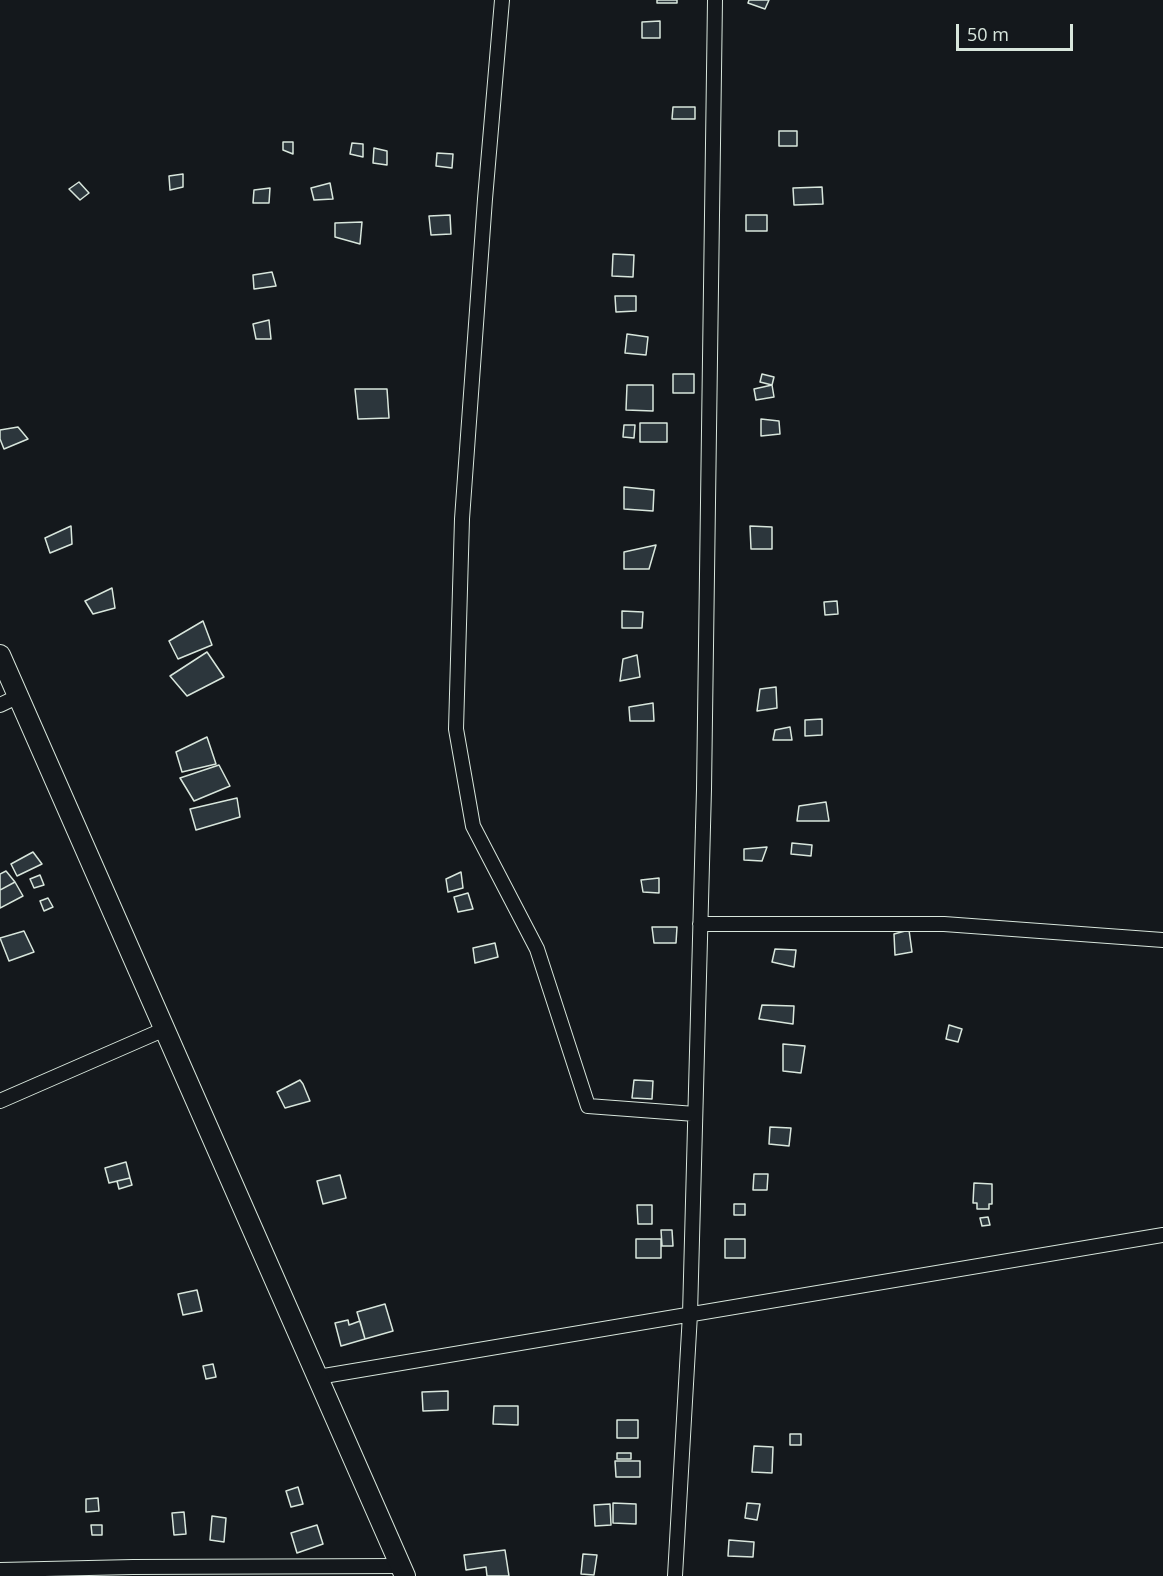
<!DOCTYPE html>
<html>
<head>
<meta charset="utf-8">
<style>
  body { margin:0 }
  #map { position:relative; width:1163px; height:1576px; overflow:hidden; background:#14181c; font-family:"Open Sans",sans-serif }
  canvas { display:block }
  .scale { position:absolute; left:956px; top:24px; width:117px; height:27px; box-sizing:border-box; border:3px solid #d8e6dc; border-top:0; padding-left:8px; font-size:18px; line-height:21px; white-space:nowrap; color:#d8e6dc; -webkit-text-stroke:4px #14181c; paint-order:stroke }
</style>
</head>
<body>
<div id="map">
<canvas width="1163" height="1576"></canvas>
<div class="scale">50 m</div>
</div>
<script>
const context = document.querySelector('canvas').getContext('2d');
context.lineJoin = 'round';
function paint(path, color) {
  context.fillStyle = color;
  context.fill(path, 'evenodd');
}
function strokePath(path, color, width, dash) {
  context.strokeStyle = color;
  context.lineWidth = width;
  context.lineCap = dash ? 'butt' : 'round';
  context.setLineDash(dash || []);
  context.stroke(path);
}
const building = new Path2D(`
  M657 0H677V3H657Z
  M749 0H769L765 9 748 3Z
  M660 21V38H642V22Z
  M673 107H695V119H672Z
  M779 131H797V146H779Z
  M283 142H293V154L283 150Z
  M352 143 363 144V157L350 154Z
  M374 148 387 151V165L373 163Z
  M437 153 453 154 452 168 436 166Z
  M183 174V187L170 190 169 176Z
  M79 182 89 193 80 200 69 189Z
  M330 183 333 199 314 200 311 188Z
  M822 187 823 204 794 205 793 188Z
  M270 188 269 203H253L254 190Z
  M450 215 451 234 431 235 429 216Z
  M746 215H767V231H746Z
  M362 222 360 244 335 237V223Z
  M613 254 634 255 633 277 612 276Z
  M272 272 276 286 254 289 253 275Z
  M615 296H636V311L616 312Z
  M269 320 271 339H256L253 324Z
  M627 334 648 337 646 355 625 353Z
  M673 374H694V393H673Z
  M762 374 774 377 772 385 760 382Z
  M627 385H653V411L626 410Z
  M772 385 774 397 756 400 754 389Z
  M355 389H387L389 418 358 419Z
  M761 419 779 421 780 434 761 436Z
  M640 423H667V442H640Z
  M624 425H635L634 438 623 437Z
  M18 427 28 439 4 449 0 439V430Z
  M624 487 654 490 653 511 624 509Z
  M71 526 72 544 50 553 45 538Z
  M750 526 772 527V549H751Z
  M656 545 649 569H624V552Z
  M112 588 115 608 93 614 85 601Z
  M837 601 838 614 825 615 824 602Z
  M622 611 643 612 642 628H622Z
  M203 621 212 645 178 659 169 641Z
  M207 652 224 677 187 696 170 676Z
  M637 655 640 677 620 681 623 659Z
  M776 687 777 708 757 711 760 689Z
  M653 703 654 721H630L629 707Z
  M822 719V735L805 736V720Z
  M790 727 792 740H773L775 730Z
  M207 737 216 764 182 772 176 752Z
  M219 765 230 786 194 801 180 778Z
  M237 798 240 817 196 830 190 809Z
  M826 802 829 821H797L799 806Z
  M792 843 812 845 811 856 791 854Z
  M767 847 762 861 744 860V849Z
  M33 852 42 864 17 876 11 864Z
  M6 871 15 882 0 890V874Z
  M461 872 463 888 448 892 446 879Z
  M40 875 44 885 34 888 30 879Z
  M659 878V893L643 892 641 880Z
  M15 882 23 896 0 908V890Z
  M468 893 473 909 458 912 454 897Z
  M48 898 53 907 44 911 40 901Z
  M652 927H677L676 943H654Z
  M909 930 912 952 895 955 894 934Z
  M24 931 34 952 9 961 0 938Z
  M495 943 498 957 475 963 473 948Z
  M775 949 796 950 794 967 772 962Z
  M762 1005 794 1006 793 1024 759 1019Z
  M949 1025 962 1029 958 1042 946 1039Z
  M783 1044 805 1046 801 1073 783 1071Z
  M300 1080 303 1084 310 1101 285 1108 277 1092Z
  M634 1080 653 1081 652 1099 632 1098Z
  M770 1127 791 1128 789 1146 769 1144Z
  M126 1162 130 1178 109 1183 105 1168Z
  M754 1174H768L767 1190H753Z
  M340 1175 346 1198 323 1204 317 1181Z
  M130 1178 132 1185 119 1189 117 1181Z
  M974 1183 992 1184V1204H989V1209H977V1203H973Z
  M734 1204H745V1215H734Z
  M637 1205H652V1224H638Z
  M988 1217 990 1225 982 1226 980 1218Z
  M661 1230H672L673 1246H662Z
  M636 1239H661V1258H636Z
  M725 1239H745V1258H725Z
  M197 1290 202 1311 183 1315 178 1294Z
  M385 1304 393 1331 365 1339 357 1312Z
  M348 1320 349 1325 360 1321 365 1339 341 1346 335 1323Z
  M213 1364 216 1377 206 1379 203 1366Z
  M448 1391V1410L423 1411 422 1392Z
  M494 1406H518V1425L493 1424Z
  M617 1420H638V1438H617Z
  M790 1434H801V1445H790Z
  M754 1446 773 1447 772 1473 752 1472Z
  M617 1453H631V1459H617Z
  M615 1461H640V1477H616Z
  M298 1487 303 1504 291 1507 286 1491Z
  M98 1498 99 1511 86 1512V1499Z
  M613 1503 636 1504V1524L613 1523Z
  M747 1503 760 1504 757 1520 745 1518Z
  M610 1504 611 1525 595 1526 594 1505Z
  M184 1512 186 1534 174 1535 172 1513Z
  M212 1516 226 1518 224 1542 210 1540Z
  M91 1525H102V1535H92Z
  M317 1525 323 1544 297 1553 291 1533Z
  M729 1540 754 1542 753 1557 728 1556Z
  M505 1550 509 1576H487L486 1567 466 1570 464 1555Z
  M583 1554 597 1555 594 1575 581 1574Z`);
paint(building, '#2c363c');
strokePath(building, '#d8e6dc', 1.5);
const minor = new Path2D(`
  M502 0 485 199 462 519 456 729 473 826 537 949 588 1106 695 1114
  M0 705 19 696
  M700 924H944L1163 940
  M0 1101 165 1029
  M318 1377 1163 1235
  M0 1570 133 1567 401 1566
  M675 1576 690 1314 704 789 715 0`);
const secondary = new Path2D(`
  M0 655 405 1576`);
strokePath(minor, '#d8e6dc', 16);
strokePath(secondary, '#d8e6dc', 22);
strokePath(minor, '#14181c', 14);
strokePath(secondary, '#14181c', 20);
</script>
</body>
</html>
